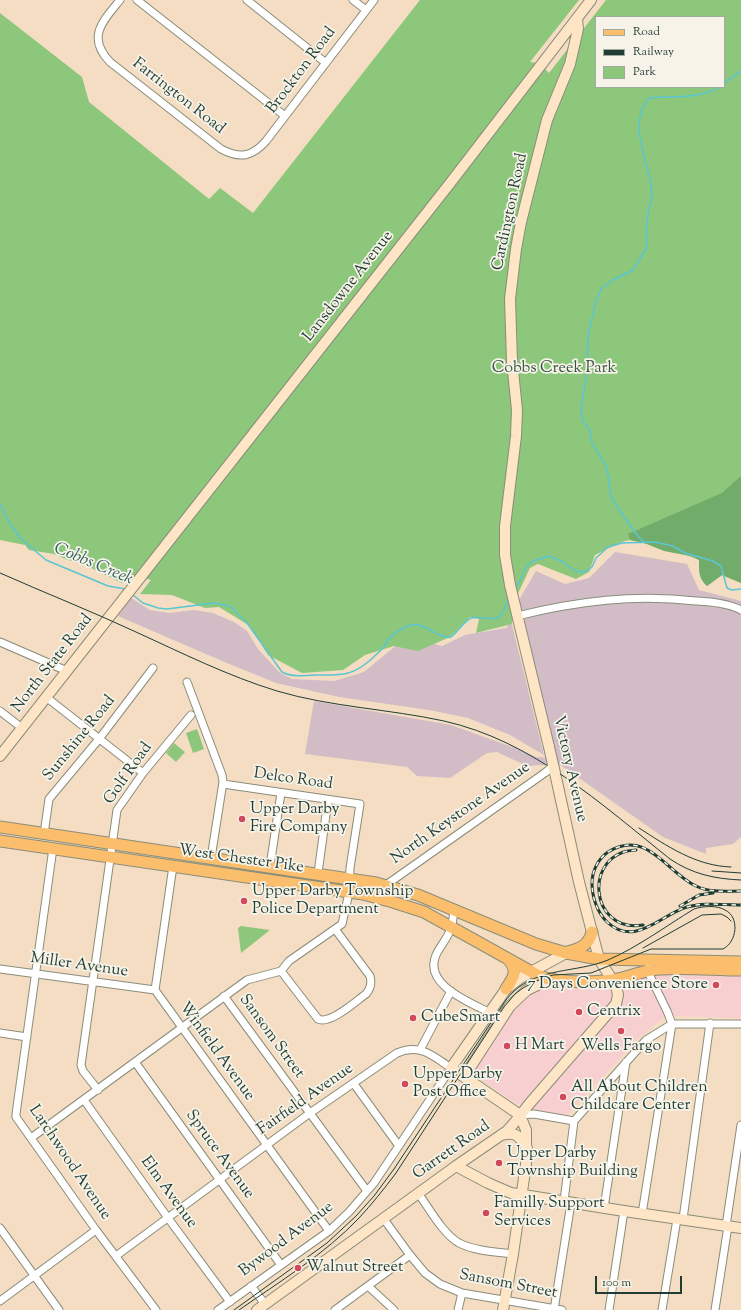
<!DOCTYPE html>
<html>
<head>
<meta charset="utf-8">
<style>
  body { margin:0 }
  #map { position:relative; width:741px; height:1310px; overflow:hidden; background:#f4ddc2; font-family:"Sorts Mill Goudy",serif }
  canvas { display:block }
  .legend { position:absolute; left:595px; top:16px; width:130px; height:72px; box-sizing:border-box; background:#f7f3e8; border:1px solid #a1aaa0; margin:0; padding:5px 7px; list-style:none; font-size:12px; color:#1f3d34 }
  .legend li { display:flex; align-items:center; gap:8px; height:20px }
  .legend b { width:20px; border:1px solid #a1aaa0 }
  .scale { position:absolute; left:595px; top:1276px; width:87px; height:18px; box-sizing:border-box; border:2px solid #1f3d34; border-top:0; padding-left:5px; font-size:12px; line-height:14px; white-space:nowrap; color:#1f3d34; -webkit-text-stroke:3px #f7f3e8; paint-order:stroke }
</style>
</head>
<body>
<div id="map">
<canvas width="741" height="1310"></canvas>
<ul class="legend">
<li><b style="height:5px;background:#fabe6d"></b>Road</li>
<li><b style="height:5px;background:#1f3d34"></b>Railway</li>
<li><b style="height:11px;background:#8dc77b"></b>Park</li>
</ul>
<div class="scale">100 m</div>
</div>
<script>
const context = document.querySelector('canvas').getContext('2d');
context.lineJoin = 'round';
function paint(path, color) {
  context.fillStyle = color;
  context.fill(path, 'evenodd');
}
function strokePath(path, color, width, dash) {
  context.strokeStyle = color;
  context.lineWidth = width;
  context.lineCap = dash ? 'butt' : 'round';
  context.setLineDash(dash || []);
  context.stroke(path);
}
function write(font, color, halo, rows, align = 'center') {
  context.font = font + ' "Sorts Mill Goudy",serif';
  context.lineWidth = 3.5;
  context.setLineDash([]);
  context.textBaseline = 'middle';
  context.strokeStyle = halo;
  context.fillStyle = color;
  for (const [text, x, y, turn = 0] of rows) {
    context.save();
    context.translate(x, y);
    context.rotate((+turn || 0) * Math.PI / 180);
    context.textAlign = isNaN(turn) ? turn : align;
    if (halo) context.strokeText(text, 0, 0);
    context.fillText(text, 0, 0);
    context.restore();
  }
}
paint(new Path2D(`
  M657 972 741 974V1018L676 1016 662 1019 636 1041 567 1115 539 1111 515 1103 470 1072 516 1005 539 990 553 985 639 979Z`), '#f7cfd1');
paint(new Path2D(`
  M615 552 687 564 699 590 741 601V837L733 844 706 848V854L663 837 559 764 527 766 497 752 487 753 450 778 417 776 407 767 305 754 314 701 451 725 515 748 536 757 557 758 519 600 536 571 565 584 589 578Z
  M131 598 150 610 169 613 194 610 213 613 234 622 247 631 258 649 279 672 292 679 334 681 364 672 399 643 412 638 442 646 465 635 506 628 511 621 544 755 510 735 468 718 429 710 339 697 276 683 222 661 118 616Z`), '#d2bdc6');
paint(new Path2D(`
  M420 0H579L530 62 539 63 549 73 606 0H741V583L722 575 707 586C699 579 699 570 699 560 688 554 675 554 663 550 652 547 642 540 630 540 620 541 604 551 595 555L589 572 576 579 538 564 530 568 513 604 512 624 476 633 479 619 470 617 450 637 418 651 394 646 365 655 343 670 302 673 268 655 250 626 219 607 205 608 172 595 140 594 151 580 128 574 122 583 81 563 68 560 54 554 29 550 25 545 0 540V13L82 77 89 102 209 199 220 188 253 213ZM596 17H724V87H596Z
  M197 729 204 749 193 753 186 733Z
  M174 743 185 752 176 762 166 753Z
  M241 926 270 930 241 953 238 928Z`), '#8dc77b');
paint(new Path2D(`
  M741 476V583L722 575 707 586C698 578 699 570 699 560L691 556 664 551 647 544 630 540 628 534 722 493Z`), '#72ac6b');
strokePath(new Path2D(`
  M724 83 741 71
  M0 504 9 522 21 539 46 560 108 586 125 589
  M644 542 637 535 613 501 610 493 608 474 606 466 592 443 590 430 583 421 581 411 587 371 588 335 596 301 602 288 613 280 633 270 647 247C645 234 647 221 649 208 650 203 652 198 652 193 650 161 626 126 649 98 670 96 702 99 719 87
  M516 588 527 566 533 561 549 556 563 562 575 571 582 572 587 571 592 567 596 558 608 547 622 543 655 542 673 546 685 553 713 561 721 566 727 588 732 590 741 589
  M133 595 143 603 158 608 167 609 214 603 224 605 231 607 247 623 282 672C291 677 304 676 315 675 325 675 338 676 348 673 361 670 374 657 383 648 385 645 386 643 388 640 392 635 402 628 408 626 425 620 436 639 451 637 458 632 463 622 471 618 480 615 495 623 501 615 505 610 506 603 509 598`), '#5ac6d3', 1.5);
const street = new Path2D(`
  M120 0C103 21 86 37 110 62L221 149C240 159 252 157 266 141L374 0
  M137 0 285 116
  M247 0 326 63
  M353 0 366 10
  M517 616C578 601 634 594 696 601 711 602 728 603 741 610
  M0 642 67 671
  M187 682 222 775 223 782 211 858
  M46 697 143 773
  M0 711 22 728
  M44 834 49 799 99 739 153 668
  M53 848 16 1114V1117L96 1230 156 1310
  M173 866 155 990 329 1231
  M270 866 281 793
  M318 873 328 800
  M386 885 546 772
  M454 910C453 916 453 923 451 928 448 938 440 946 436 955 423 985 470 1002 490 1013
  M0 969 155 990
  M281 971 318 1019C330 1025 356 1001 366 994 371 988 372 983 370 976L335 929
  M224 996 367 1191
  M0 1033 27 1037
  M420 1050 451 991
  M135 1062 281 1265
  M354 1084 399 1146
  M98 1090 83 1071 81 1065 117 810 143 773 191 715
  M84 1100 168 1218 230 1302
  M520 1115 534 1114 574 1121 646 1040 672 1024H741
  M31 1138 247 980 281 971 289 961 342 924 349 893 350 868 360 804 223 784
  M418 1193C429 1208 443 1234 459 1243 475 1251 496 1252 513 1254
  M564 1201 574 1121
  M604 1208 626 1062
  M642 1214 672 1024 667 1011 650 976 649 967
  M383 1218 410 1255 425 1273 440 1284 462 1293 562 1310
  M683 1219 710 1023
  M726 1226 741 1125
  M0 1228 59 1310
  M116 1256 310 1113 397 1053C420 1043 433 1056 451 1068L374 1183 349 1212 329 1231 218 1310
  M251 1286 265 1304
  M368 1286 394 1310
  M0 1301 96 1230
  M335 1310 410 1255
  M458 1310 462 1293
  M554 1310 571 1203
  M609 1310 624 1211
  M662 1310 677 1219
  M715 1310 728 1226`);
const secondary = new Path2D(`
  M549 747 510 585 505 555V526L516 436 517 410 512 361 510 299 516 249 521 222 547 120 570 64 578 29 577 18
  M0 756 451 182 591 0
  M464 1077 510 1006 527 990 550 979
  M501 1135C516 1131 519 1136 527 1148
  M456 1166 488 1183 511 1193 624 1211 741 1228
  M257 1310 456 1166 507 1131 515 1122 530 1103 616 1004 618 995 616 986 599 959 579 882 555 773
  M503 1310 513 1254 526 1164V1130L520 1115 451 1068 506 989 520 978 566 953`);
const primary = new Path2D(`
  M0 827 376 883 418 895 536 944 566 953 599 959 741 962
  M0 841 363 894 393 902 424 912 539 976C561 984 600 983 622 978 635 975 648 969 661 969 687 967 715 970 741 970
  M567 952C580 949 589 945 592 932
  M506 989C514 977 519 970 507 958`);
strokePath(street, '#8a8d7b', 9);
strokePath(secondary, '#8a8d7b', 12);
strokePath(primary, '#8a8d7b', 13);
strokePath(street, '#fff', 7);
strokePath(secondary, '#fde5c5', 10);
strokePath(primary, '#fabe6d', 11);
strokePath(new Path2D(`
  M0 573C45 593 91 611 136 632 182 653 228 676 277 691 331 707 389 709 444 721 533 741 601 804 670 859 692 874 715 879 741 880
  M639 828C667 846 696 866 731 867
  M712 871 741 873
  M643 948 702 915 721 914 727 917 731 921
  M234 1310 327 1243 356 1216 374 1196 394 1169 502 1006C505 1001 509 996 513 992 540 967 576 973 608 960 638 947 666 926 694 909 703 906 717 905 725 910 740 917 737 942 723 949H651L591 973 553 975 536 981 523 988 515 994 504 1007 396 1173C384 1189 372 1204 359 1218 325 1254 279 1282 239 1310`), '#1f3d34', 1);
const rail = new Path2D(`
  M636 850C582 852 589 934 643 925
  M741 891C726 891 710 893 696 886 666 872 647 828 608 852 598 859 592 871 592 883 592 897 597 912 607 922 635 948 660 915 687 907 704 902 723 905 741 905
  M680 906 699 895 713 893`);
strokePath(rail, '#1f3d34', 3);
strokePath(rail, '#f7f3e8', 1.5, [4.5]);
const streetBridge = new Path2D(`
  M546 772 553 766`);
const secondaryBridge = new Path2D(`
  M549 747 555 773`);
strokePath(streetBridge, '#8a8d7b', 9, []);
strokePath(secondaryBridge, '#8a8d7b', 12, []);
strokePath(streetBridge, '#fff', 7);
strokePath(secondaryBridge, '#fde5c5', 10);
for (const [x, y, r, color] of [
  [242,819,4,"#d1495b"],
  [244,901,4,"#d1495b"],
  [716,985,4,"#d1495b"],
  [579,1012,4,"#d1495b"],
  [413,1018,4,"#d1495b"],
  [621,1031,4,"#d1495b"],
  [507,1046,4,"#d1495b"],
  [405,1084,4,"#d1495b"],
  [563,1097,4,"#d1495b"],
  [499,1163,4,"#d1495b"],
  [486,1213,4,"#d1495b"],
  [298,1268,4,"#d1495b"]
]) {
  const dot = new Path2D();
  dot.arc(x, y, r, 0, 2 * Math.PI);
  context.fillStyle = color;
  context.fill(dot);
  strokePath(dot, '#f7f3e8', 1.5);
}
write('16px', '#1f3d34', '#f7f3e8', [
  ["Brockton Road",302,71,-53],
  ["Farrington Road",178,97,38],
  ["Cardington Road",511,212,-78],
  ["Lansdowne Avenue",349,287,-52],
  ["North State Road",53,664,-52],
  ["Sunshine Road",80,739,-51],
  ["Victory Avenue",569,769,77],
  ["Golf Road",129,774,-55],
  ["Delco Road",293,780,8],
  ["North Keystone Avenue",461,814,-35],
  ["West Chester Pike",241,860,8],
  ["Miller Avenue",79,966,8],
  ["Sansom Street",271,1037,54],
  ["Winfield Avenue",216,1052,54],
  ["Fairfield Avenue",306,1100,-35],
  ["Garrett Road",452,1151,-35],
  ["Spruce Avenue",219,1155,54],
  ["Larchwood Avenue",69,1163,56],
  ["Elm Avenue",168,1193,54],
  ["Bywood Avenue",287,1240,-37],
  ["Sansom Street",508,1285,11]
]);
write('16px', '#355942', '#f7f3e8', [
  ["Cobbs Creek Park",554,369]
]);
write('16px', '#1f3d34', '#f7f3e8', [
  ["Upper Darby",250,810],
  ["Fire Company",250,828],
  ["Upper Darby Township",252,892],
  ["Police Department",252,910],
  ["7 Days Convenience Store",708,985,"right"],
  ["Centrix",587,1012],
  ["CubeSmart",421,1018],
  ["H Mart",515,1046],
  ["Wells Fargo",621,1047,"center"],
  ["Upper Darby",413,1075],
  ["Post Office",413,1093],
  ["All About Children",571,1088],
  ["Childcare Center",571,1106],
  ["Upper Darby",507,1154],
  ["Township Building",507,1172],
  ["Familly Support",494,1204],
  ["Services",494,1222],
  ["Walnut Street",306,1268]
], 'left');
write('italic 17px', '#2e5f5c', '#f7f3e8', [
  ["Cobbs Creek",93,565,23]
]);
</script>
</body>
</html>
